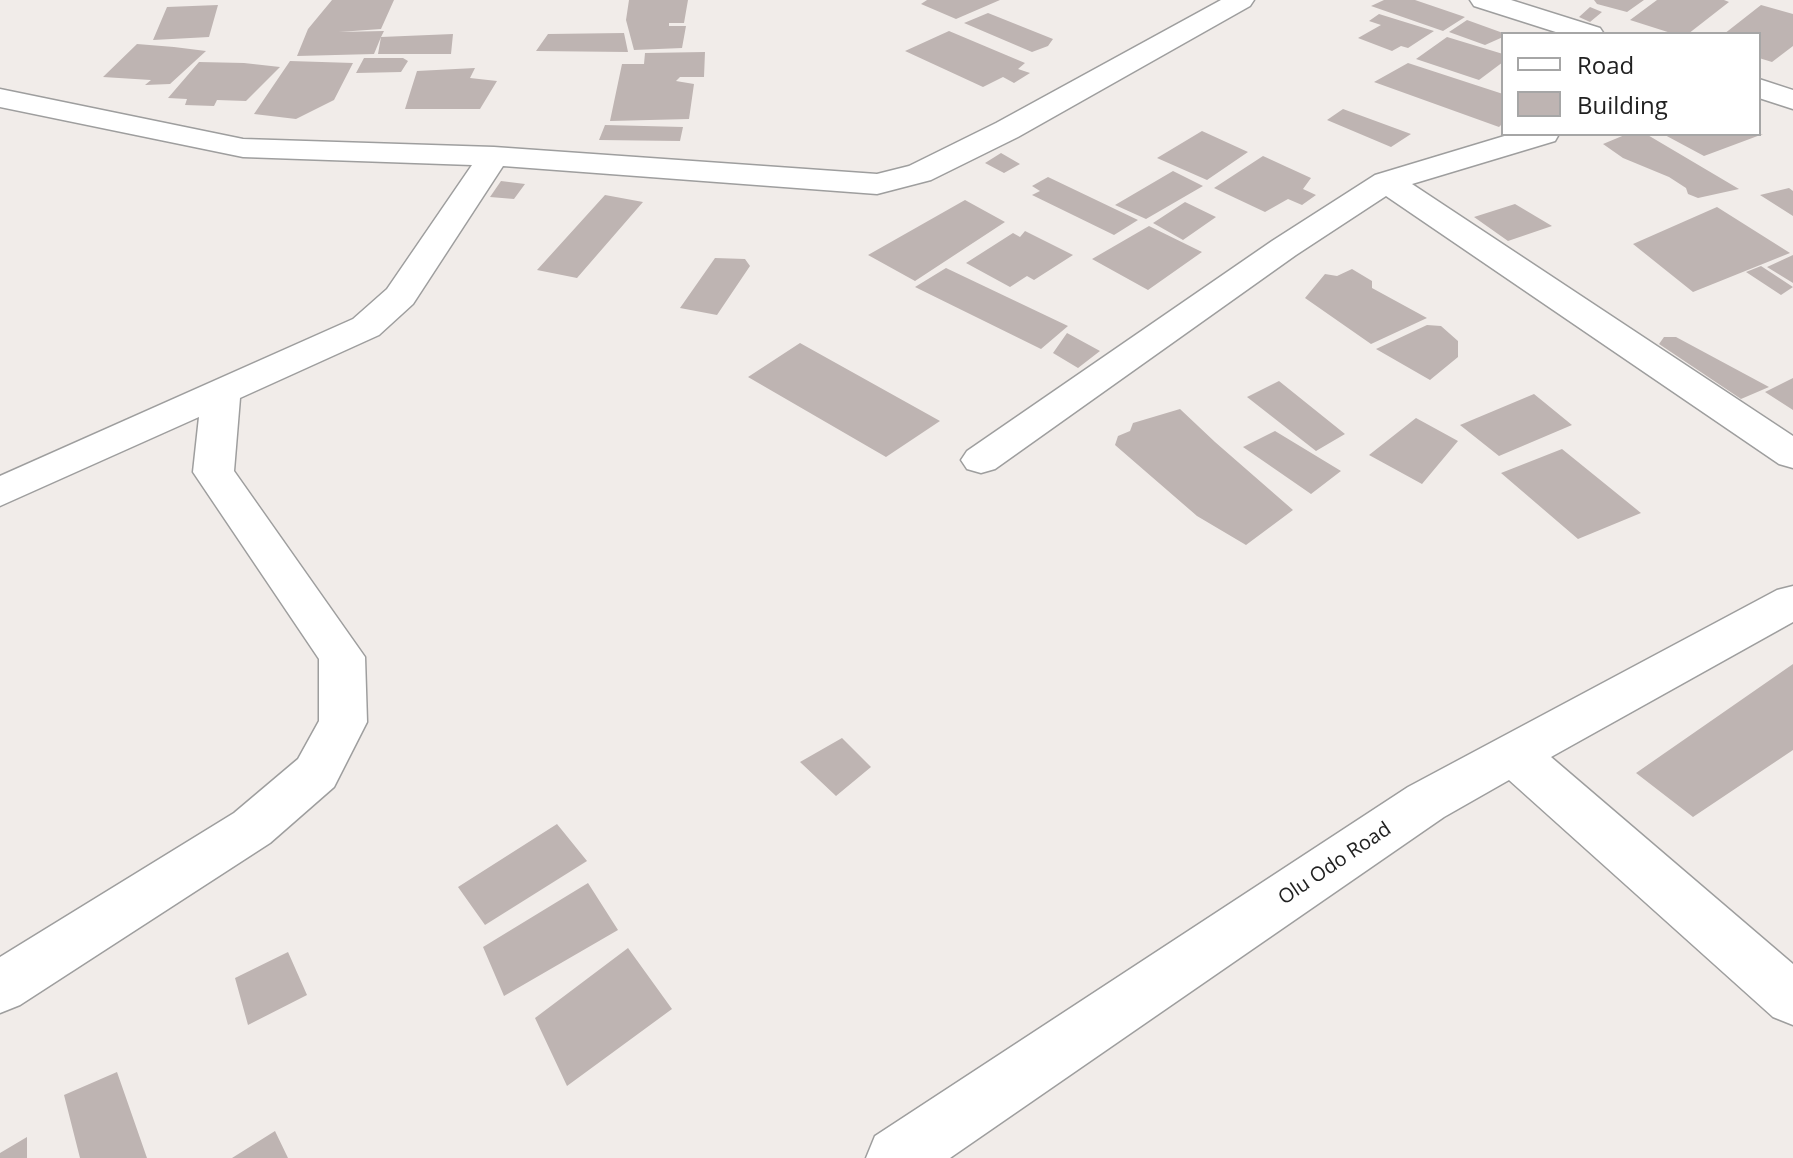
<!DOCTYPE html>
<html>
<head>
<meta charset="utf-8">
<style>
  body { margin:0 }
  #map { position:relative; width:1793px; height:1158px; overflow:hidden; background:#f1ece9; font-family:"Open Sans",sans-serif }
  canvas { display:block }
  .legend { position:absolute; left:1501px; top:32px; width:260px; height:104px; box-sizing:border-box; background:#fff; border:2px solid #a6a6a6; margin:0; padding:10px 14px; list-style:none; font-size:24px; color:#212121 }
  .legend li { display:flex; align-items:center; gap:16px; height:40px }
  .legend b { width:40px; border:2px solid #a6a6a6 }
</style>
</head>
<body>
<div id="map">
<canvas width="1793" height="1158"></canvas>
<ul class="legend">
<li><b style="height:10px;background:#fff"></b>Road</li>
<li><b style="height:22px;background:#beb4b2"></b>Building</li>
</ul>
</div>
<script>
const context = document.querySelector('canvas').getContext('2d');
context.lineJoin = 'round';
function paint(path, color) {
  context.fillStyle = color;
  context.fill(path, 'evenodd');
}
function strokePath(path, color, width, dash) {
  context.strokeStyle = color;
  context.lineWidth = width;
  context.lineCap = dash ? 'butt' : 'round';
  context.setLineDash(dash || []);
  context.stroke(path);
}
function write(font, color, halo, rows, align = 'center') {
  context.font = font + ' "Open Sans",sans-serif';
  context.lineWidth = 7;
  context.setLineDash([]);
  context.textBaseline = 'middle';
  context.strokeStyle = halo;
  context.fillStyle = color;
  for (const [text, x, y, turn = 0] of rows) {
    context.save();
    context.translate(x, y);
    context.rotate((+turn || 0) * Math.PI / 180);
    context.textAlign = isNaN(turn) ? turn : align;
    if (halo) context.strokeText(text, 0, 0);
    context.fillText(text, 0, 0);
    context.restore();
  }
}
paint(new Path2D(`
  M332 0H394L381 29 339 32 384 31 381 37 453 34 451 54H378L381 37 374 54 297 56 308 29Z
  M629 0H688L684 23H669V26H686L682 48 634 50 626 20Z
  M927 0H1000L956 19 921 4Z
  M1384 0H1415L1465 17 1443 31 1371 6Z
  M1594 0H1644L1627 12 1597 4Z
  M1657 0H1724L1729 2 1688 34H1674L1630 20Z
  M218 5 209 37 153 40 167 7Z
  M1761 5 1793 14V46L1772 62 1759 58V34H1724Z
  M1590 7 1602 12 1590 22 1579 17Z
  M988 13 1053 39 1048 46 1032 52 964 23Z
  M1379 14 1434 31 1408 48 1401 46 1392 51 1358 38 1381 25 1369 21Z
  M1467 20 1503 33V37L1485 45 1449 32Z
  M949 31 1025 63 1018 69 1030 73 1014 83 1003 77 983 87 905 51Z
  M624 33 628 52 536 51 548 34Z
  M1447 37 1503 54V62L1479 80 1416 59Z
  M137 44 174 47 206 51 170 84 145 85 151 80 103 77Z
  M705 52 704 77H680L676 81 694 84 689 119 610 121 622 64H644L645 53Z
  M364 58H403L408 61 401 72 356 73Z
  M290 61 353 63 334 100 296 119 254 114Z
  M199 62 244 63 280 67 246 101 217 100 214 106 185 105 187 99 168 98Z
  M1408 63 1503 94V123L1499 127 1374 82Z
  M475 68 470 78 497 81 480 109H405L417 71Z
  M1343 109 1411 134 1391 147 1327 120Z
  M605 125 683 127 680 141 599 140Z
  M1202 131 1248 152 1207 180 1157 158Z
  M1627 134H1646L1739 189 1698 198 1688 194 1686 188 1669 177 1623 158 1603 144Z
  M1663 134H1763L1704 156Z
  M1001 153 1020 164 1004 173 985 163Z
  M1263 156 1311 178 1303 189 1316 195 1302 205 1288 199 1265 212 1214 188Z
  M1173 171 1203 186 1146 219 1115 205Z
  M1048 177 1138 220 1114 235 1032 195 1040 191 1032 186Z
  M501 181 525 184 514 199 490 197Z
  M1789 188 1793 191V216L1760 195Z
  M605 195 643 202 577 278 537 270Z
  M965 200 1005 222 915 281 868 255Z
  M1185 202 1216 217 1183 240 1153 223Z
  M1515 204 1552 226 1508 241 1474 217Z
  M1717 207 1790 253 1693 292 1633 244Z
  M1149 226 1202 252 1148 290 1092 259Z
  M1025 231 1073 255 1034 280 1027 276 1010 287 966 263 1013 233 1020 237Z
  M1793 255V283L1767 267Z
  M715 258 745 259 750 266 717 315 680 308Z
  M1761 266 1793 287 1781 295 1746 272Z
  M946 268 1068 326 1041 349 915 287Z
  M1352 269 1372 281V288L1427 318 1371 344 1305 298 1325 274 1337 276Z
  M1427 325 1441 326 1458 341V357L1430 380 1376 349Z
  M1067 333 1100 351 1078 368 1053 353Z
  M1664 337H1676L1769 387 1741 399 1659 344Z
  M800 343 940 421 886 457 748 377Z
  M1793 378V410L1765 392Z
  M1279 381 1345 434 1316 451 1247 397Z
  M1534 394 1572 425 1499 456 1460 425Z
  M1180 409 1215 442 1293 510 1246 545 1197 516 1115 445 1118 436 1130 431 1133 423Z
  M1416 418 1458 441 1422 484 1369 455Z
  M1275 431 1341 471 1311 494 1243 447Z
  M1562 449 1641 513 1578 539 1501 473Z
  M1793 664V750L1693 817 1636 773Z
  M842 738 871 767 836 796 800 762Z
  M557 824 587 861 485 925 458 887Z
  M588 883 618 930 504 996 483 947Z
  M628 948 672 1009 567 1086 535 1018Z
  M288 952 307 995 248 1025 235 978Z
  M117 1072 147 1158H80L64 1095Z
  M275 1131 288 1158H232Z
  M27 1137V1158H0V1153Z`), '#beb4b2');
const street = new Path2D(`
  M1221 0H1254L1250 6 1018 137 931 180 877 194 503 166 413 304 379 335 240 398 234 471 365 657 367 722 334 787 270 843 20 1005 0 1013V957L234 813 298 759 319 721V659L193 472 199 417 0 506V476L353 319 387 289 472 165 243 157 0 107V89L243 139 494 147 877 174 909 166 996 123Z
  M1470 0H1511L1600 28 1604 34H1562L1474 6Z
  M1759 79 1793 90V109L1759 98Z
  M1511 134H1559L1555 141 1412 184 1793 436V468L1779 464 1386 196 1296 255 995 469 981 473 967 469 961 460 967 451 1272 241 1375 175Z
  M1793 586V622L1551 757 1793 964V1025L1773 1017 1509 780 1444 817 950 1158H866L875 1136 1408 787 1777 590Z`);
strokePath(street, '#9e9e9e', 3);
paint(street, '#fff');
write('20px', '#212121', '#fff', [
  ["Olu Odo Road",1335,864,-34]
]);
</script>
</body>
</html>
